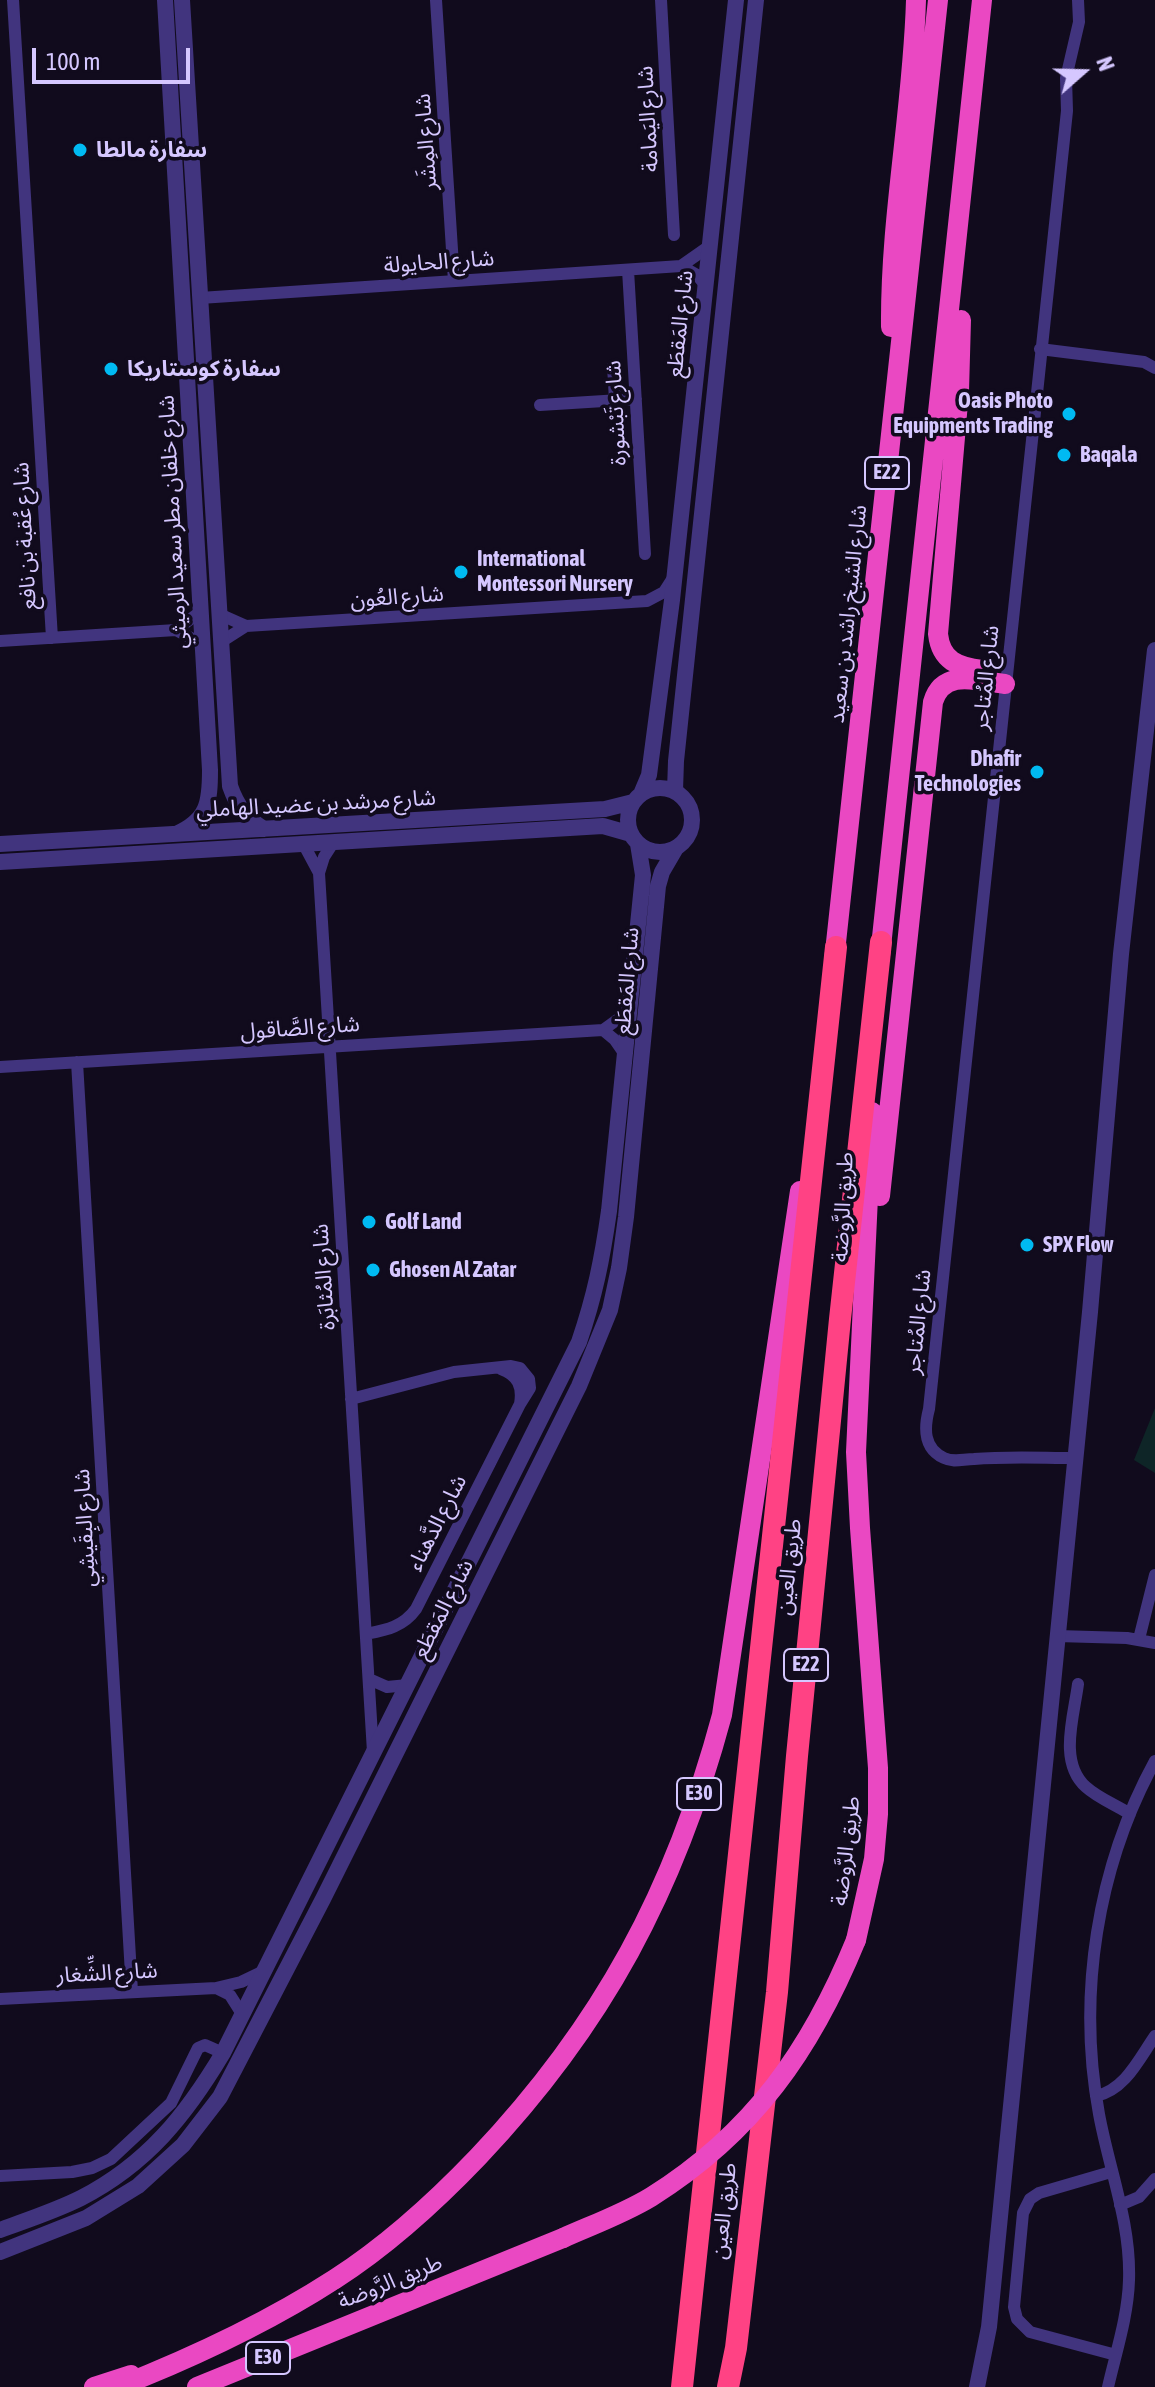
<!DOCTYPE html>
<html>
<head>
<meta charset="utf-8">
<style>
  body { margin:0 }
  #map { position:relative; width:1155px; height:2387px; overflow:hidden; background:#110b1d; font-family:"Asap Condensed",sans-serif }
  canvas { display:block }
  .north { position:absolute; left:1043px; top:32px; width:80px; height:80px; -webkit-text-stroke:6px #110b1d; paint-order:stroke; rotate:70deg; font-size:22px; font-weight:700; line-height:32px; text-align:center; color:#d5c7ff }
  .north::after { content:''; display:block; margin:auto; width:28px; height:36px; background:#d5c7ff; clip-path:polygon(50% 0,100% 100%,50% 72%,0 100%) }
  .scale { position:absolute; left:32px; top:48px; width:158px; height:36px; box-sizing:border-box; border:4px solid #d5c7ff; border-top:0; padding-left:10px; font-size:24px; line-height:28px; white-space:nowrap; color:#d5c7ff; -webkit-text-stroke:6px #110b1d; paint-order:stroke }
</style>
</head>
<body>
<div id="map">
<canvas width="1155" height="2387"></canvas>
<div class="north">N</div>
<div class="scale">100 m</div>
</div>
<script>
const context = document.querySelector('canvas').getContext('2d');
context.lineJoin = 'round';
function paint(path, color) {
  context.fillStyle = color;
  context.fill(path, 'evenodd');
}
function strokePath(path, color, width, dash) {
  context.strokeStyle = color;
  context.lineWidth = width;
  context.lineCap = dash ? 'butt' : 'round';
  context.setLineDash(dash || []);
  context.stroke(path);
}
function write(font, color, halo, rows, align = 'center') {
  context.font = font + ' "Asap Condensed","Noto Sans Arabic",sans-serif';
  context.lineWidth = 7;
  context.setLineDash([]);
  context.textBaseline = 'middle';
  context.strokeStyle = halo;
  context.fillStyle = color;
  for (const [text, x, y, turn = 0] of rows) {
    context.save();
    context.translate(x, y);
    context.rotate((+turn || 0) * Math.PI / 180);
    context.textAlign = isNaN(turn) ? turn : align;
    if (halo) context.strokeText(text, 0, 0);
    context.fillText(text, 0, 0);
    context.restore();
  }
}
paint(new Path2D(`
  M1155 1408V1473L1134 1460Z`), '#0e2527');
strokePath(new Path2D(`
  M13 0 52 638
  M436 0 454 281
  M661 0 674 235
  M681 266 697 275 706 286
  M628 270 645 554
  M200 298 681 266 711 245
  M1040 349 1144 362 1155 368
  M613 366 615 400
  M540 405 636 399
  M219 614 246 626 647 601 664 592 673 578
  M176 630 202 644
  M0 641 176 630 200 612
  M221 642 246 626
  M304 845 319 873 373 1752
  M319 873 324 857 333 843
  M603 1030 615 1040 624 1053
  M77 1062 132 1991
  M0 1067 603 1030 628 1012
  M501 1369C518 1375 523 1387 520 1404
  M351 1399 454 1372 511 1366 520 1368 529 1379 530 1388 520 1404 416 1609C403 1627 386 1630 366 1634
  M1075 1458C1042 1458 1008 1456 974 1459 963 1459 954 1463 944 1458 923 1448 924 1428 929 1409L1067 111 1066 78 1079 22 1078 0
  M1057 1636 1127 1638 1155 1643
  M1139 1639 1155 1575
  M369 1679 387 1687 408 1685
  M1078 1684C1074 1716 1058 1762 1086 1787 1098 1798 1116 1805 1130 1814
  M216 1988 230 1995 242 2014
  M0 1999 216 1988 241 1982 264 1971
  M1096 2096C1125 2090 1139 2059 1155 2036
  M1111 2172 1039 2193 1030 2199 1023 2213 1014 2307 1017 2319 1030 2332 1116 2355
  M0 2176 72 2172 92 2168 111 2159 171 2103 198 2048 205 2045 223 2053
  M1120 2205 1139 2197 1155 2179
  M1108 2387C1116 2352 1128 2316 1129 2280 1131 2223 1109 2169 1099 2114 1077 1995 1097 1867 1155 1761`), '#41347e', 12);
strokePath(new Path2D(`
  M165 0 210 770C210 802 208 820 176 834
  M182 0 230 786C237 806 246 818 264 829
  M628 820a32 32 0 1 1 64 0a32 32 0 1 1-64 0Z
  M675 791 676 761 756 0
  M641 794 649 775 672 600 736 0
  M0 844 605 809 633 802
  M0 862 603 826 631 834
  M0 2230C27 2220 55 2211 81 2198 147 2164 186 2115 223 2053L579 1342C595 1295 602 1260 609 1211L643 875 638 844
  M0 2252 86 2218 138 2186 183 2145 220 2097 323 1899 579 1386 610 1310 619 1268 626 1217 658 886 662 872 676 848
  M977 2387 989 2327 1090 1312 1121 954 1155 650`), '#41347e', 16);
strokePath(new Path2D(`
  M961 320 959 391 938 634C941 661 958 667 982 670
  M891 327C890 217 913 109 916 0
  M880 956 982 0
  M834 961 938 0
  M880 1196 933 702C943 668 978 681 1005 684
  M856 1940 874 1859 878 1814V1768L860 1528 856 1452 872 1112
  M94 2387 131 2375
  M118 2387C194 2357 267 2323 335 2279 388 2245 435 2202 478 2157 603 2025 675 1890 722 1715L800 1191
  M197 2387 563 2238`), '#ea48c2', 20);
strokePath(new Path2D(`
  M682 2387 836 947
  M728 2387 736 2348 777 1992 797 1756 840 1319 881 942`), '#ff4284', 22);
strokePath(new Path2D(`
  M563 2238C592 2225 623 2214 651 2197 753 2133 811 2050 856 1940`), '#ea48c2', 20);
for (const [x, y, r, color] of [
  [80,150,8,"#00baf2"],
  [111,369,8,"#00baf2"],
  [1069,414,8,"#00baf2"],
  [1064,455,8,"#00baf2"],
  [461,572,8,"#00baf2"],
  [1037,772,8,"#00baf2"],
  [369,1222,8,"#00baf2"],
  [1027,1245,8,"#00baf2"],
  [373,1270,8,"#00baf2"]
]) {
  const dot = new Path2D();
  dot.arc(x, y, r, 0, 2 * Math.PI);
  context.fillStyle = color;
  context.fill(dot);
  strokePath(dot, '#110b1d', 3);
}
for (const [x, y, w] of [
  [887,473,44],
  [806,1665,44],
  [699,1794,44],
  [268,2358,44]
]) {
  const box = new Path2D();
  box.roundRect(x - w / 2, y - 16, w, 32, 6);
  context.fillStyle = '#110b1d';
  context.fill(box);
  strokePath(box, '#d5c7ff', 2);
}
write('bold 20px', '#d5c7ff', null, [
  ["E22",887,473],
  ["E22",806,1665],
  ["E30",699,1794],
  ["E30",268,2358]
]);
write('22px', '#d5c7ff', '#110b1d', [
  ["شارع اليَمامة",648,119,-93],
  ["شارع المِشَر",426,142,-94],
  ["شارع الحايولة",439,262,-4],
  ["شارع المَقطَع",680,324,-84],
  ["شارع تَبْشورة",616,413,-93],
  ["شارع خلفان مطر سعيد الرميثي",173,522,-93],
  ["شارع عُقبة بن نافع",25,536,-93],
  ["شارع العُون",397,597,-4],
  ["شارع الشيخ راشد بن سعيد",848,614,-84],
  ["شارع المُتاجر",986,678,-84],
  ["شارع مرشد بن عضيد الهاملي",316,804,-3],
  ["شارع المَقطَع",627,981,-85],
  ["شارع الصَّاقول",300,1028,-4],
  ["طريق الرَّوضة",843,1207,-87],
  ["شارع المُثابَرة",324,1277,-94],
  ["شارع المُتاجر",918,1322,-84],
  ["شارع الدَّهناء",437,1523,-63],
  ["شارع البِقَيشِي",85,1528,-93],
  ["طريق العين",789,1567,-84],
  ["شارع المَقطَع",443,1609,-63],
  ["طريق الرَّوضة",846,1851,-83],
  ["شارع الشِّغار",107,1973,-3],
  ["طريق العين",724,2211,-84],
  ["طريق الرَّوضة",390,2282,-22]
]);
write('bold 22px', '#d5c7ff', '#110b1d', [
  ["سفارة مالطا",96,150],
  ["سفارة كوستاريكا",127,369],
  ["Oasis Photo",1053,401,"right"],
  ["Equipments Trading",1053,426,"right"],
  ["Baqala",1080,455],
  ["International",477,559],
  ["Montessori Nursery",477,584],
  ["Dhafir",1021,759,"right"],
  ["Technologies",1021,784,"right"],
  ["Golf Land",385,1222],
  ["SPX Flow",1043,1245],
  ["Ghosen Al Zatar",389,1270]
], 'left');
</script>
</body>
</html>
